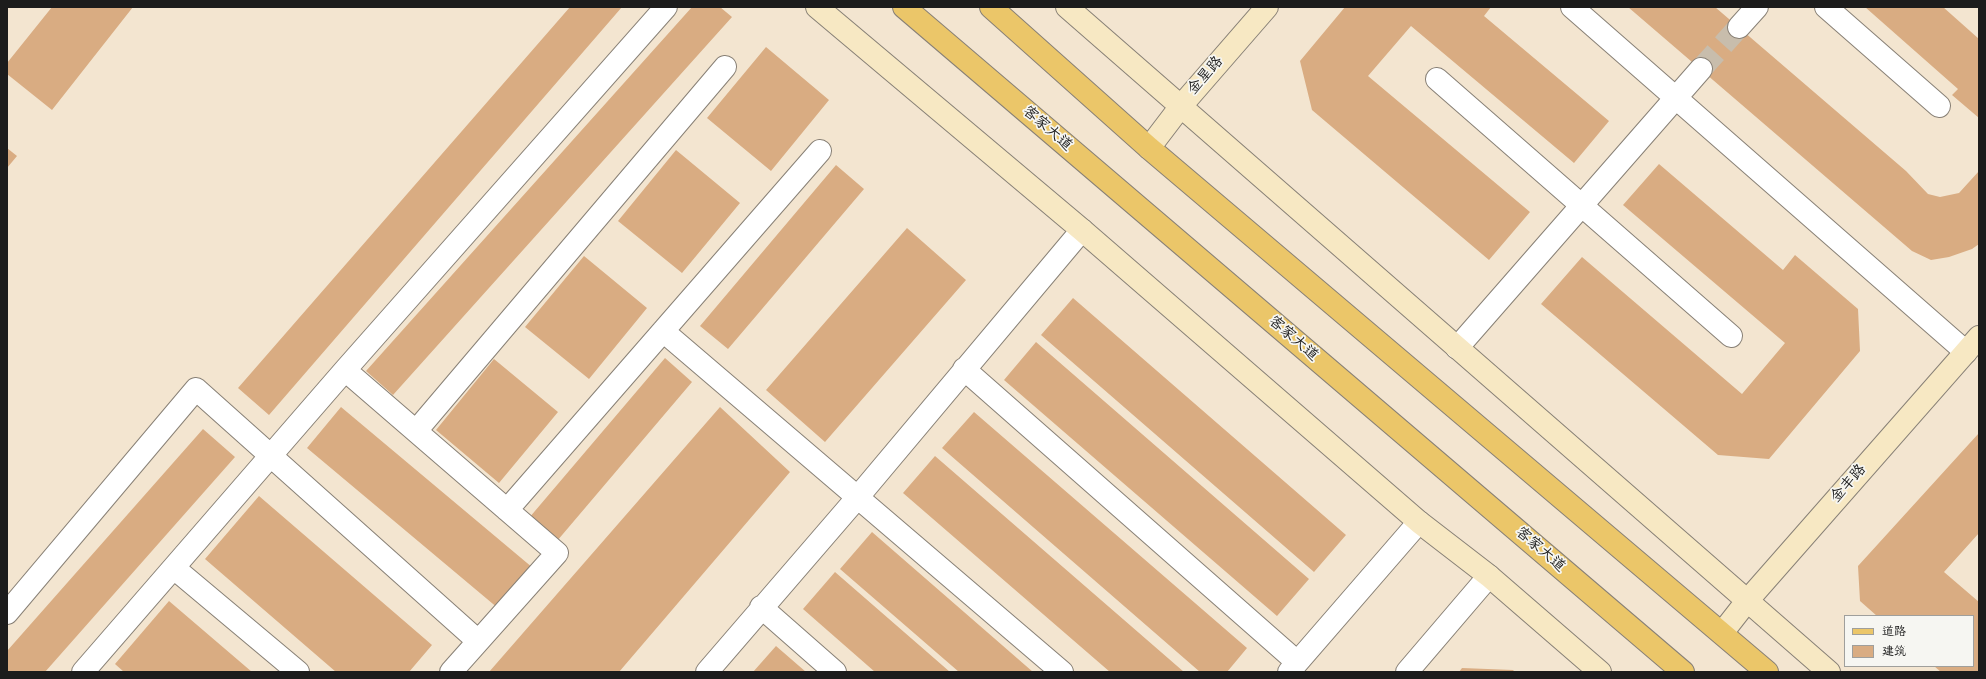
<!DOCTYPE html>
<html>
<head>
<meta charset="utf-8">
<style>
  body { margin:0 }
  #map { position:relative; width:1986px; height:679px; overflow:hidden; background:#f3e5d0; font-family:"Architects Daughter","LXGW WenKai TC",sans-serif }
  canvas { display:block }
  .frame { position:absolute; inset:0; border:8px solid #1c1c1c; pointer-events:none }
  .legend { position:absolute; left:1844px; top:615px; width:130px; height:52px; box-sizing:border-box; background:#f6f6f2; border:1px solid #9f9f9c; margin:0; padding:5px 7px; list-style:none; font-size:12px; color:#1c1c1c }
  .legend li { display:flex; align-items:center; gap:8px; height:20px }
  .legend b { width:20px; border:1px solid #9f9f9c }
</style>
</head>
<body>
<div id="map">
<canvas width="1986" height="679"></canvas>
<div class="frame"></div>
<ul class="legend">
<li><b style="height:5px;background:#ebc669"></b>道路</li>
<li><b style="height:11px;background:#d9ac82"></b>建筑</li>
</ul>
</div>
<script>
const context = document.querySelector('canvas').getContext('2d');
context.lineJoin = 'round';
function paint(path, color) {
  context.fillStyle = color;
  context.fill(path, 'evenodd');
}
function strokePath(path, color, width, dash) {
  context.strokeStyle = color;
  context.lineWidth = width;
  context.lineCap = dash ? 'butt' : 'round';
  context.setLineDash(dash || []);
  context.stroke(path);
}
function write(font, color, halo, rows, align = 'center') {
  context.font = font + ' "Architects Daughter","LXGW WenKai TC",sans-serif';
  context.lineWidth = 3.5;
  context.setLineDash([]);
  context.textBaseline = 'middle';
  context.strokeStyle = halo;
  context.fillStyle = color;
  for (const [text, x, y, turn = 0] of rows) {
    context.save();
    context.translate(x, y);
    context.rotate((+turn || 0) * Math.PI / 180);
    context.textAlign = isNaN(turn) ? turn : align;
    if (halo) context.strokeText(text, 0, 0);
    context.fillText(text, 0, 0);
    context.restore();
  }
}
paint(new Path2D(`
  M52 7H133L52 110 7 74V63Z
  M570 7H622L269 415 238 388Z
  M692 7H720L732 17 393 395 366 371Z
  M1345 7H1491L1484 16 1609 121 1574 163 1411 26 1368 76 1530 212 1489 260 1312 110 1300 61Z
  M1628 7H1715L1906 171 1928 194 1940 197 1959 193 1979 171V244L1972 249 1949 257 1931 260 1912 251Z
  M1865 7H1943L1979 39V118L1952 95 1958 89Z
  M766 47 829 100 771 171 707 118Z
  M7 148 17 156 7 168Z
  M676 150 740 203 682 273 618 221Z
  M1659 164 1783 270 1795 255 1858 309 1860 351 1769 459 1718 455 1541 304 1582 257 1742 394 1785 343 1623 205Z
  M836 165 864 189 728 349 700 326Z
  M907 228 966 280 825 442 766 390Z
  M584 256 647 308 589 379 525 327Z
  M1073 298 1346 535 1314 572 1041 335Z
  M1036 342 1309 579 1277 616 1004 380Z
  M665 358 692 382 557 541 529 518Z
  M494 359 558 412 499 483 436 430Z
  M341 407 533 568 499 609 307 448Z
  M720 407 790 472 619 672H489Z
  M974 412 1247 648 1227 672H1200L942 448Z
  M203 429 235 457 45 672H7V651Z
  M1979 433V533L1944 572 1979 602V672H1941L1934 666H1973V616H1877L1860 601 1858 566Z
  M935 456 1184 672H1110L903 493Z
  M259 496 432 645 409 672H336L205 559Z
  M872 532 1033 672H959L840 569Z
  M835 572 950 672H875L803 609Z
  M169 601 252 672H124L115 664Z
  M776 646 806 672H753Z
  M1462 668 1513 670 1515 672H1459Z`), '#d9ac82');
strokePath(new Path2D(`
  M1701 69 1739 27`), '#c8bdac', 22, [22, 11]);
const street = new Path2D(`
  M1572 7 1966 352
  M1826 7 1939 106
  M1739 27 1757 7
  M1437 79 1731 336
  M663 331 1062 672
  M1457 348 1701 69
  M964 369 1297 662
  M345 370 557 553 451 672
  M416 431 725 67
  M507 510 820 151
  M174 568 298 672
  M761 607 835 672
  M7 613 196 389 478 641
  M83 672 345 370 666 7
  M707 672 857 498 1082 230
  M1289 672 1419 522
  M1407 672 1489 576`);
const secondary = new Path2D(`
  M817 7 1082 230 1419 522 1489 576 1600 672
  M1067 7 1829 672
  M1149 148 1181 106 1267 7
  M1722 633 1747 601 1979 337`);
const primary = new Path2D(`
  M904 7 1683 672
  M991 7 1149 148 1767 672`);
strokePath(street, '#888076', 24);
strokePath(secondary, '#888076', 24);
strokePath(primary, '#888076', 24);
strokePath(street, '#fff', 22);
strokePath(secondary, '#f7e8c3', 22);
strokePath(primary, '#ebc669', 22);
write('15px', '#1c1c1c', '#f6f6f2', [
  ["金星路",1206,76,-49],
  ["客家大道",1047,129,41],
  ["客家大道",1293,339,41],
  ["金丰路",1849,484,-49],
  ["客家大道",1540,550,41]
]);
</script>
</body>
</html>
